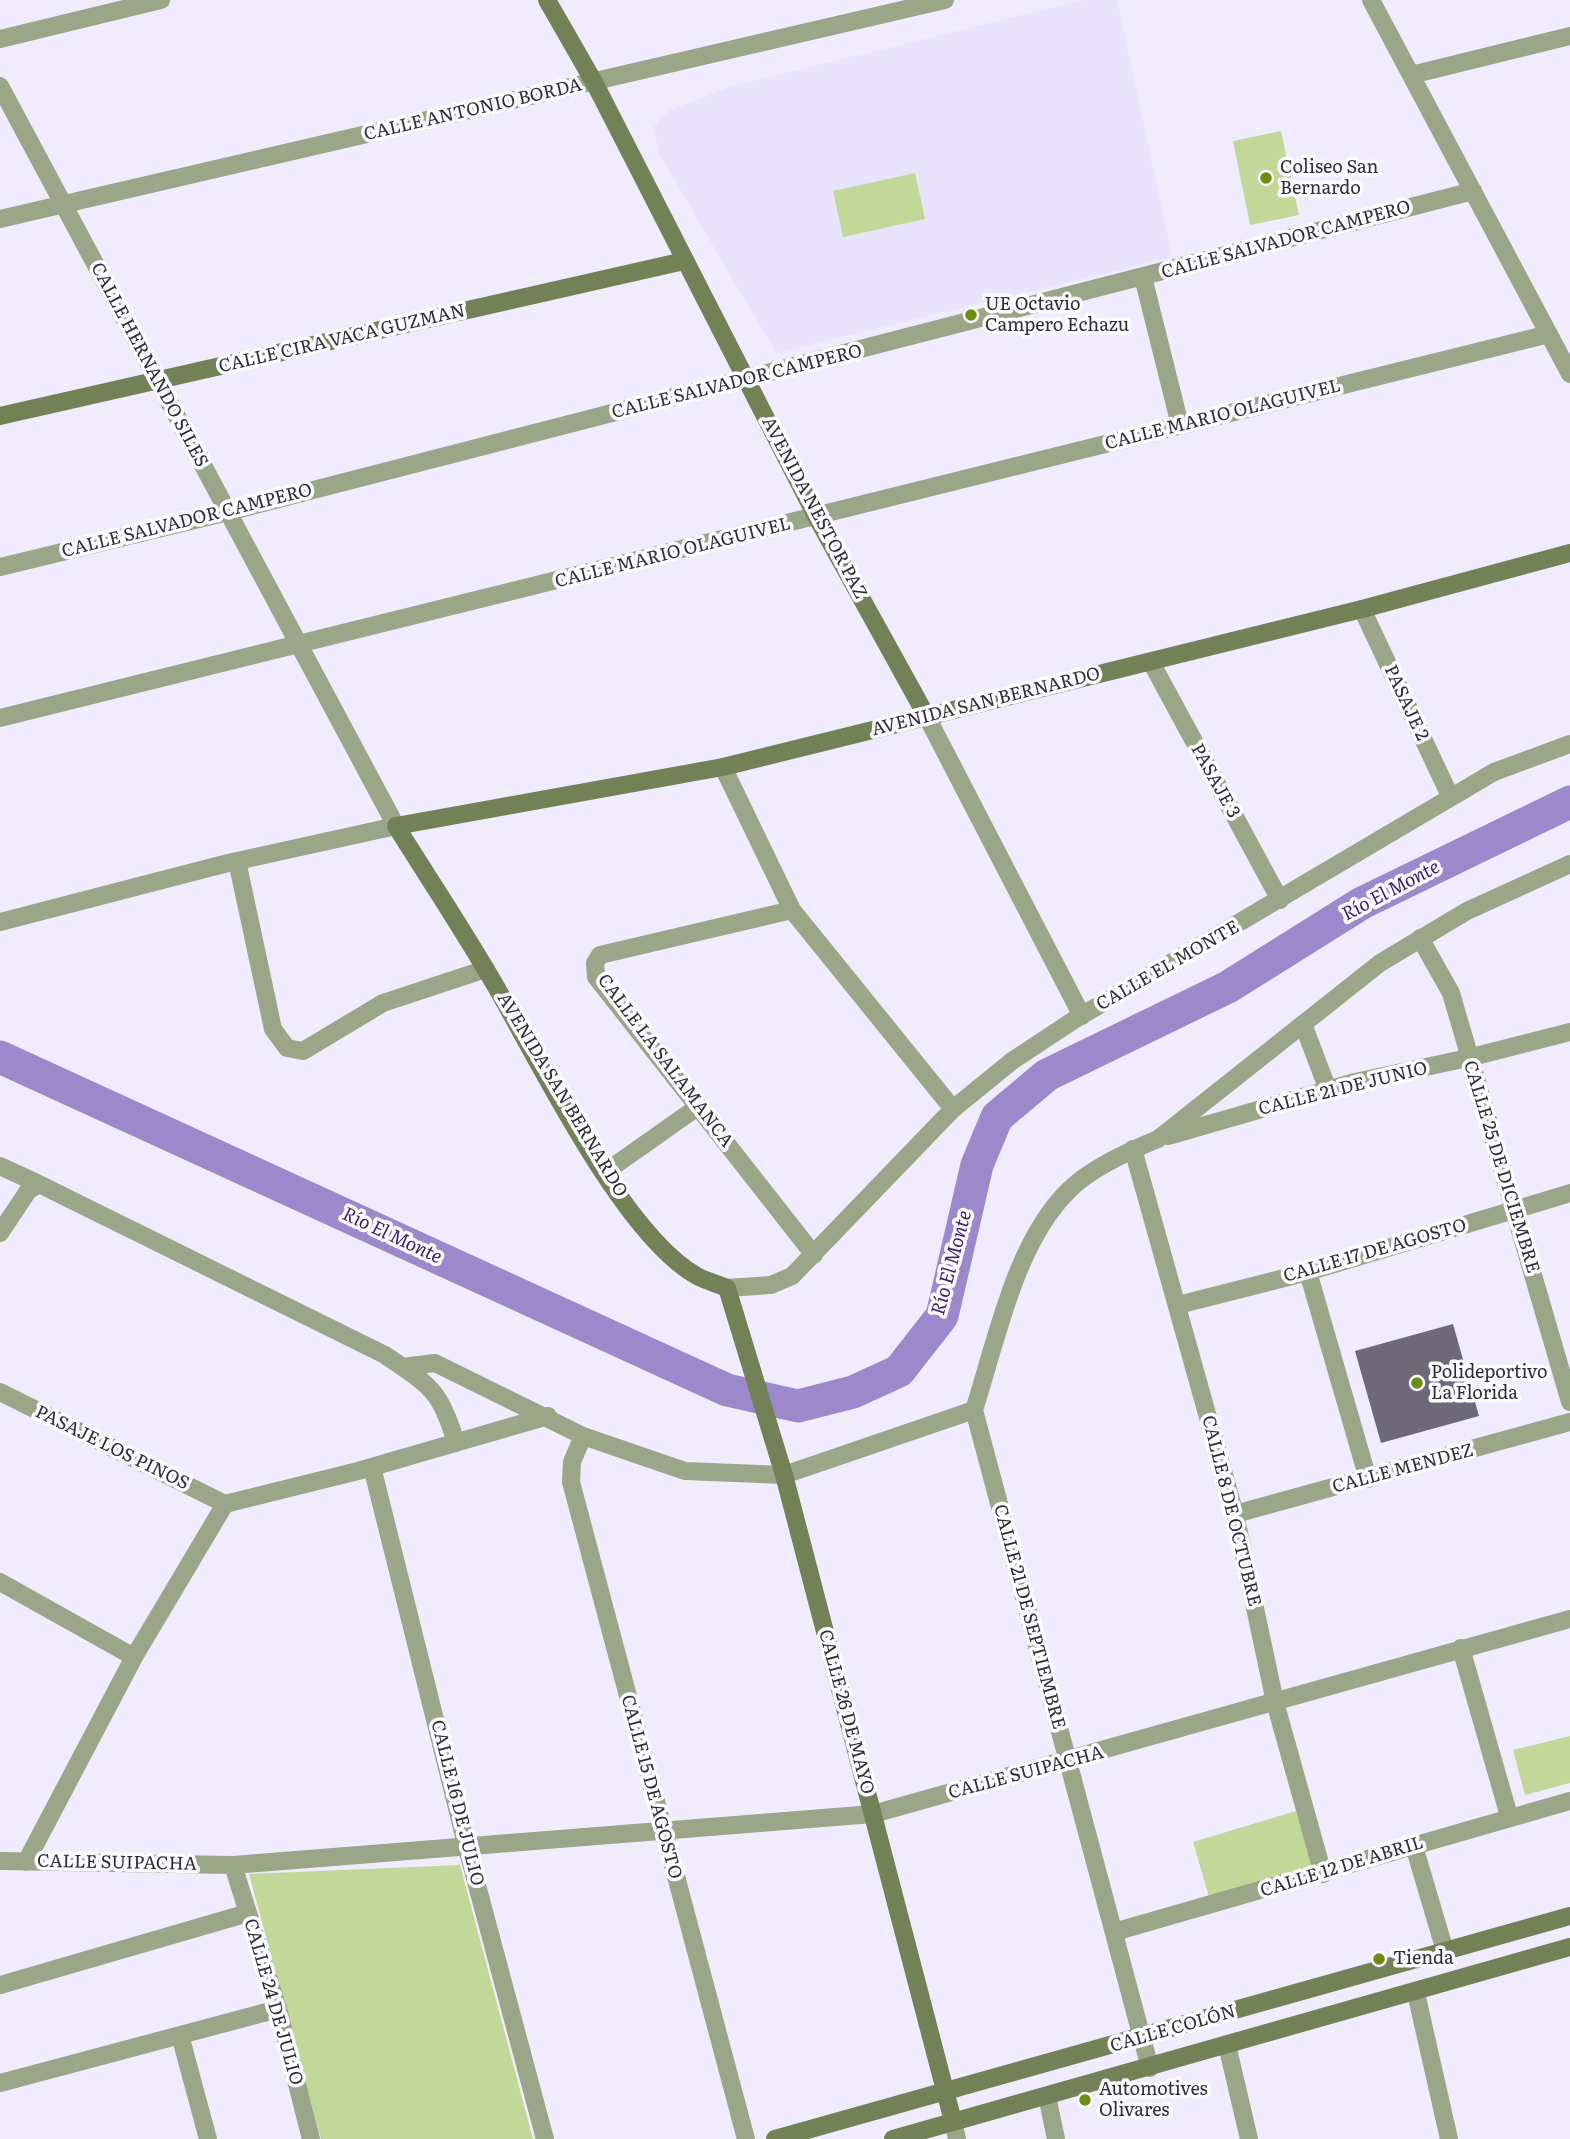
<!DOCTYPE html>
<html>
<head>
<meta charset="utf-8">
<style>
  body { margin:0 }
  canvas { display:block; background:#f0ecfd }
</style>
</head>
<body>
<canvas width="1570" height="2139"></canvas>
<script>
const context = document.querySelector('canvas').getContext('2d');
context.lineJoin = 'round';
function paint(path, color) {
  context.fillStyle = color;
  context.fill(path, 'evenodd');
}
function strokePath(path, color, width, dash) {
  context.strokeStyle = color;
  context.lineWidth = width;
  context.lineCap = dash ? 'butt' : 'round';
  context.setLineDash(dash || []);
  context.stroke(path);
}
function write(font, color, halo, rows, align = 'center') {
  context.font = font + ' Literata,serif';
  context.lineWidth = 7;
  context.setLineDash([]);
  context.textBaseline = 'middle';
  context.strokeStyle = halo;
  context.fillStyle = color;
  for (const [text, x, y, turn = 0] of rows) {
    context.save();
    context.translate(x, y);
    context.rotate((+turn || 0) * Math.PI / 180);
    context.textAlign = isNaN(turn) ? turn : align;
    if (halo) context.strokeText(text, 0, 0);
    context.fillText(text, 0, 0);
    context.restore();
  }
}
paint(new Path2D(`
  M1083 0H1117L1172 257 776 353 659 154 654 127 668 111 729 87Z`), '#e9e3fc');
paint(new Path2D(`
  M1281 131 1299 215 1250 225 1233 141Z
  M915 173 925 219 843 237 833 191Z
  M1570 1736V1783L1525 1795 1513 1750Z
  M1296 1811 1313 1866 1209 1897 1193 1842Z
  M460 1865 533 2139H321L249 1874Z`), '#c1d898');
strokePath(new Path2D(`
  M0 1057 727 1390 798 1406 853 1392 899 1371 942 1316 977 1165 997 1117 1047 1075 1228 987 1362 903 1570 802`), '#9c89cc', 33);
paint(new Path2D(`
  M1453 1324 1479 1416 1381 1443 1355 1351Z`), '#6d6978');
strokePath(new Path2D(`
  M1371 0 1570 374
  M0 39 161 0
  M1411 75 1570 36
  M0 86 396 826 228 863 0 922
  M0 219 945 0
  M1143 277 1180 425
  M0 567 228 512 1473 191
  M1362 609 1450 796
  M1151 662 1280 900
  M927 717 1082 1016
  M0 718 1549 334
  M723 767 792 910 953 1109
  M237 861 273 1029 287 1048 303 1051 383 1003 486 969
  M792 910 600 955 595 963 596 977 814 1255
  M1420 938 1451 993 1570 1402
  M1303 1024 1328 1090
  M1168 1136 1355 1082 1468 1058 1570 1032
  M1133 1149 1235 1514 1275 1702 1323 1874
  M0 1166 39 1184
  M604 1173 699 1106
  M0 1233 28 1191 39 1184 385 1355C430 1386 440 1389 456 1443
  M1308 1272 1368 1479
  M727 1288 771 1285 792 1276 953 1109 1012 1061 1074 1020 1494 772 1570 744
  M1178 1305 1308 1272 1570 1193
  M402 1367 435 1363 583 1436 685 1471 784 1475 974 1410C997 1339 1015 1243 1069 1190 1090 1169 1131 1150 1158 1139L1380 963 1467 911 1570 864
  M0 1392 225 1504
  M974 1410 1150 2068
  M583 1436 572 1462 571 1482 746 2139
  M372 1467 467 1848 545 2139
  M1235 1514 1570 1422
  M0 1582 134 1657
  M1461 1648 1509 1816
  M1414 1846 1445 1951
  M0 1861 233 1865 873 1814 1570 1619
  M26 1862 134 1657 225 1504 358 1471 548 1416
  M233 1865 278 2009 311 2139
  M1114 1932 1570 1801
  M0 1985 248 1913
  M1416 1993 1449 2139
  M180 2035 208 2139
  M1227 2045 1249 2139
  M0 2083 278 2009
  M1047 2096 1056 2139
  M953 2121 957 2139`), '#9ba688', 18);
strokePath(new Path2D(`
  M547 0 594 82 817 518 927 717
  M0 416 684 261
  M953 2121 784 1475 727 1288C718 1284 706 1281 697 1276 623 1235 539 1061 495 985 464 931 429 879 396 826L723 767 1362 609 1570 553
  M775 2139 1570 1916
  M893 2139 1570 1947`), '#728256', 18);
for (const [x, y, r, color] of [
  [1266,178,7,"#6c8d10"],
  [971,315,7,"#6c8d10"],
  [1417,1383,7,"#6c8d10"],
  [1379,1959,7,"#6c8d10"],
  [1085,2100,7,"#6c8d10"]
]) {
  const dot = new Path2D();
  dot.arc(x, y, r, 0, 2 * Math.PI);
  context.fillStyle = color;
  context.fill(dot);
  strokePath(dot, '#fcfbff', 2.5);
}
write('18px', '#2f2d34', '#fcfbff', [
  ["CALLE ANTONIO BORDA",473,110,-13],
  ["CALLE SALVADOR CAMPERO",1286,240,-15],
  ["CALLE CIRA VACA GUZMAN",342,339,-13],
  ["CALLE HERNANDO SILES",149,365,62],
  ["CALLE SALVADOR CAMPERO",737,382,-14],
  ["CALLE MARIO OLAGUIVEL",1223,415,-14],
  ["AVENIDA NESTOR PAZ",814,508,62],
  ["CALLE SALVADOR CAMPERO",187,521,-14],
  ["CALLE MARIO OLAGUIVEL",673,553,-14],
  ["AVENIDA SAN BERNARDO",986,702,-14],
  ["PASAJE 2",1406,703,65],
  ["PASAJE 3",1215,781,61],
  ["CALLE EL MONTE",1168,966,-30],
  ["CALLE LA SALAMANCA",665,1061,53],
  ["CALLE 21 DE JUNIO",1343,1089,-14],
  ["AVENIDA SAN BERNARDO",562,1095,59],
  ["CALLE 25 DE DICIEMBRE",1501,1167,73],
  ["CALLE 17 DE AGOSTO",1375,1251,-16],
  ["PASAJE LOS PINOS",112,1448,26],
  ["CALLE MENDEZ",1403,1469,-15],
  ["CALLE 8 DE OCTUBRE",1231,1511,76],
  ["CALLE 21 DE SEPTIEMBRE",1029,1617,75],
  ["CALLE 26 DE MAYO",846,1712,75],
  ["CALLE SUIPACHA",1026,1773,-15],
  ["CALLE 15 DE AGOSTO",651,1787,75],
  ["CALLE 16 DE JULIO",457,1803,76],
  ["CALLE SUIPACHA",117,1863,1],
  ["CALLE 12 DE ABRIL",1342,1867,-17],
  ["CALLE 24 DE JULIO",273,2002,74],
  ["CALLE COLÓN",1173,2029,-16]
]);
write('18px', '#2f2d34', '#fcfbff', [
  ["Coliseo San",1280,168],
  ["Bernardo",1280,189],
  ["UE Octavio",985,305],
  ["Campero Echazu",985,326],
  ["Polideportivo",1431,1373],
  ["La Florida",1431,1394],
  ["Tienda",1393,1959],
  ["Automotives",1099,2090],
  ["Olivares",1099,2111]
], 'left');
write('italic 19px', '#3b1d6b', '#fcfbff', [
  ["Río El Monte",1391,891,-28],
  ["Río El Monte",392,1236,25],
  ["Río El Monte",952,1263,-75]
]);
</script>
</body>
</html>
